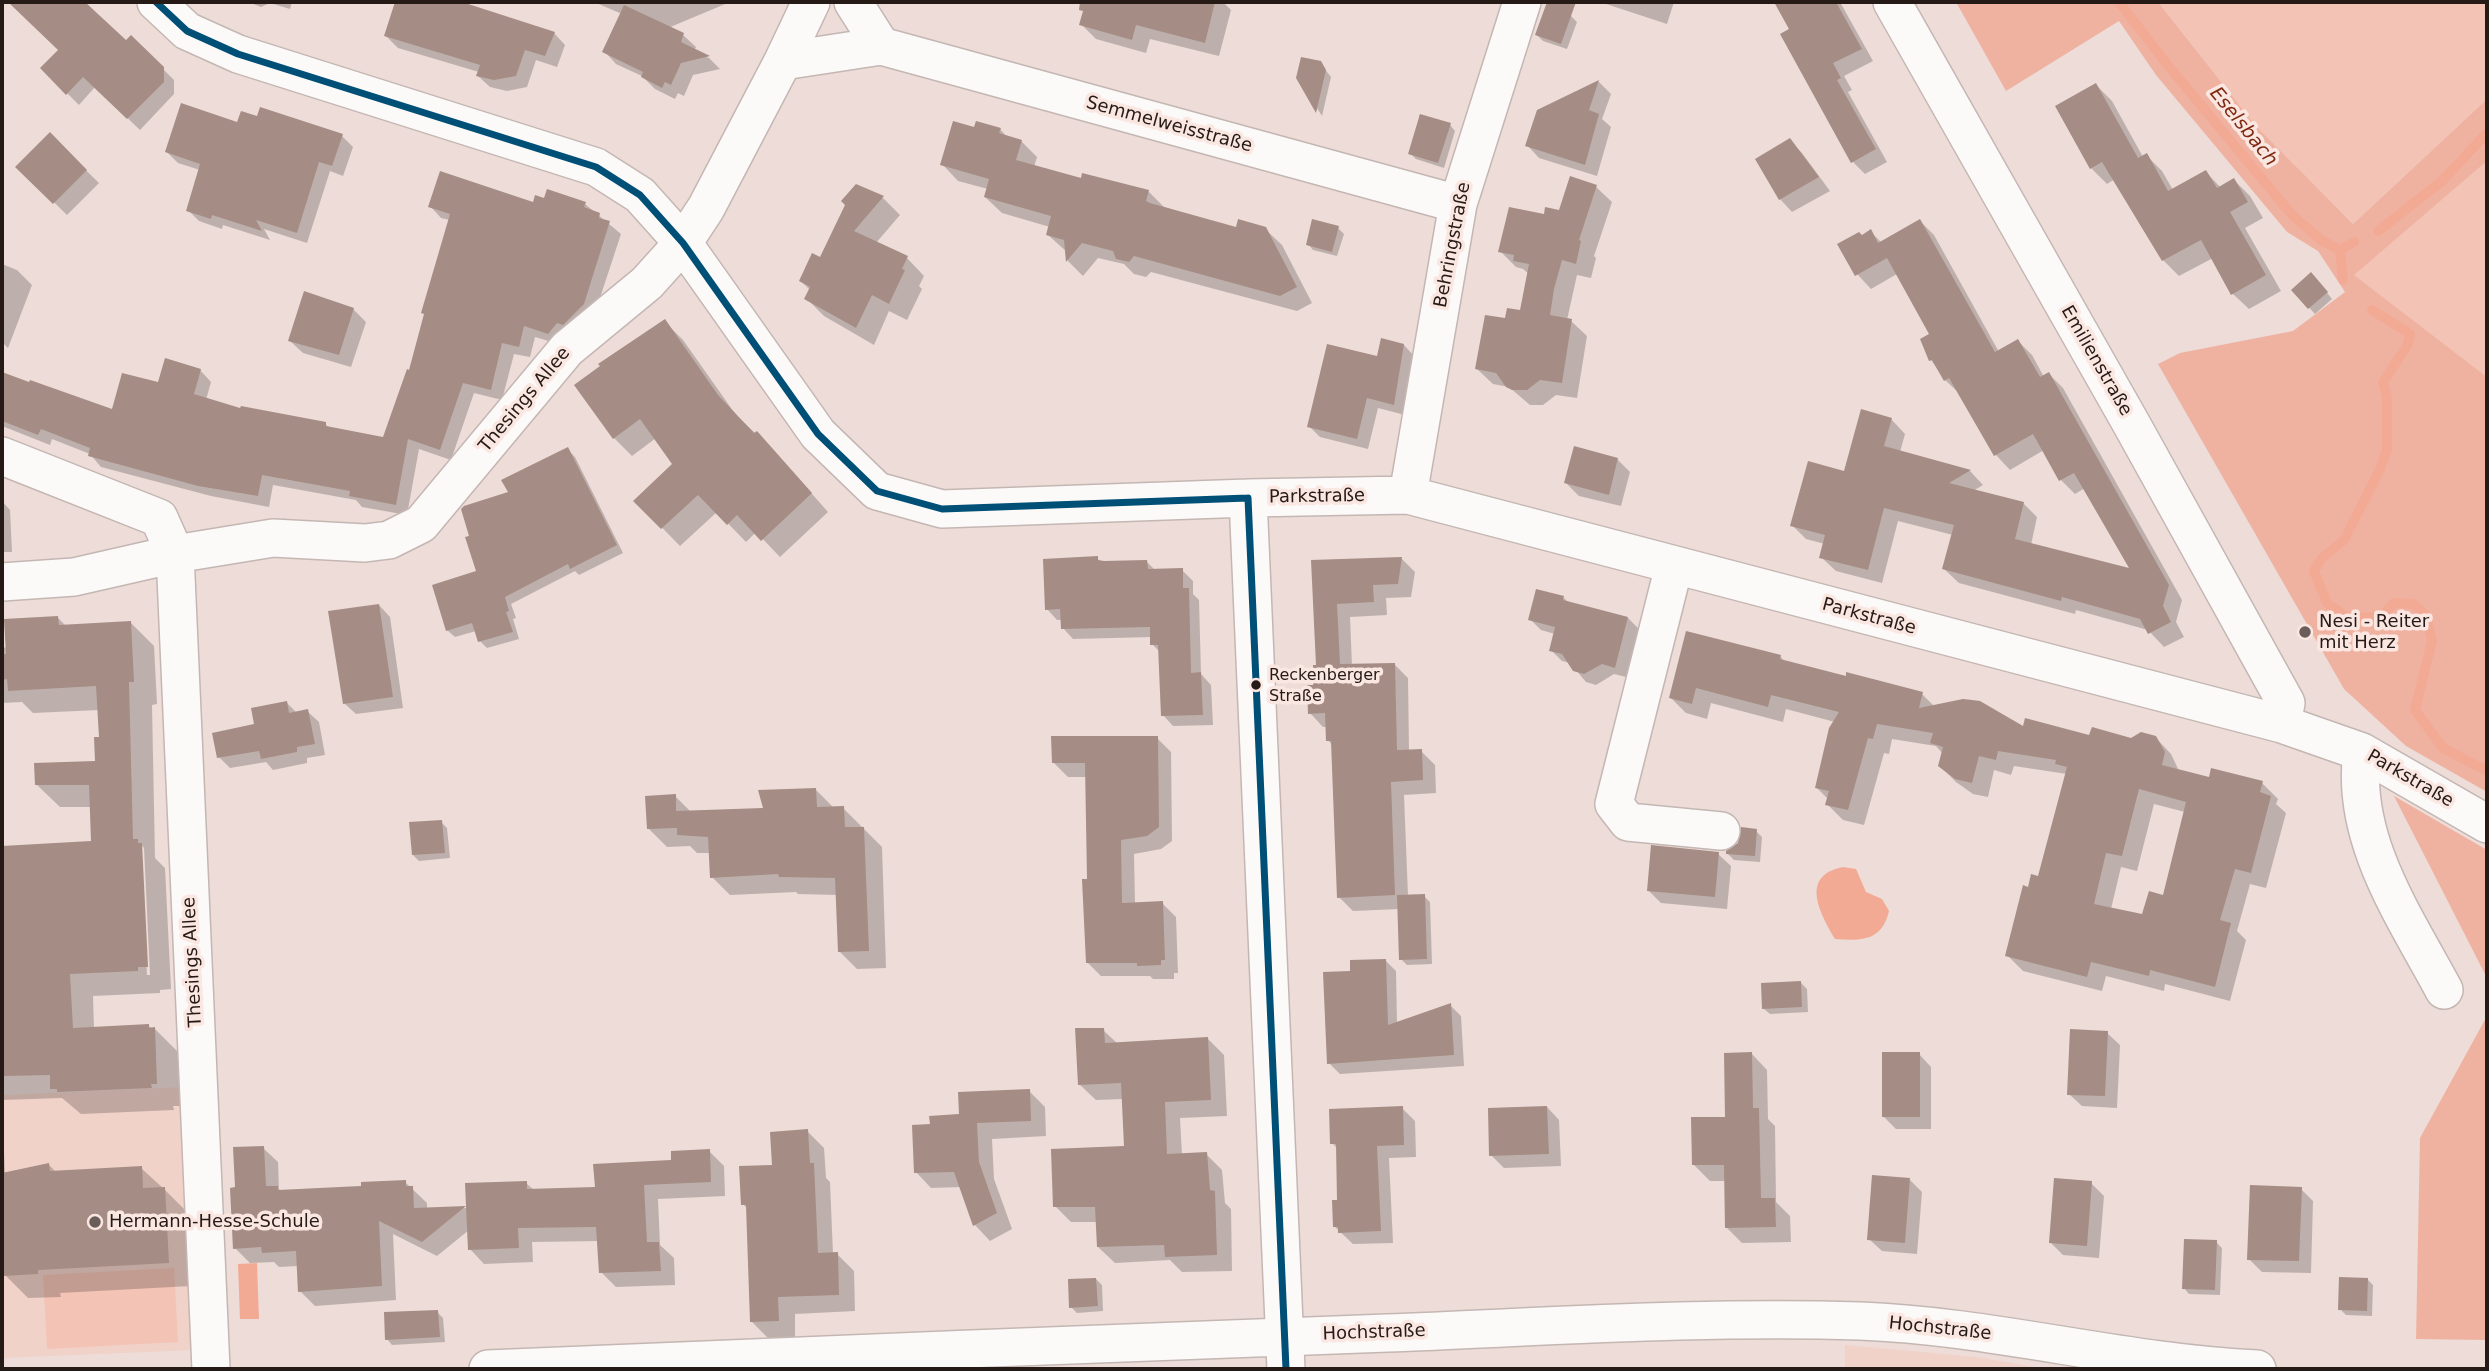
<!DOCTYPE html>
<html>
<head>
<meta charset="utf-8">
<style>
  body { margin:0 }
  #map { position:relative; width:2489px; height:1371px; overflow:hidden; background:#eddcd7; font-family:"DejaVu Sans",sans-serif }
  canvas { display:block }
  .frame { position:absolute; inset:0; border:4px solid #251a16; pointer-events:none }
</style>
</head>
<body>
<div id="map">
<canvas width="2489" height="1371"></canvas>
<div class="frame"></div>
</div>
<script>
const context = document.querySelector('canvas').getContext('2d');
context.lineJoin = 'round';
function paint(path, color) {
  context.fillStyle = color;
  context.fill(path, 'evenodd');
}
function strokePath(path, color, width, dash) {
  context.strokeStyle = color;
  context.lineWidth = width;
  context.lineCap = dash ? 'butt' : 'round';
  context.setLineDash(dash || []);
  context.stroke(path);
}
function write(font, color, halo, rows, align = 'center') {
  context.font = font + ' "DejaVu Sans",sans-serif';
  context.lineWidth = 7;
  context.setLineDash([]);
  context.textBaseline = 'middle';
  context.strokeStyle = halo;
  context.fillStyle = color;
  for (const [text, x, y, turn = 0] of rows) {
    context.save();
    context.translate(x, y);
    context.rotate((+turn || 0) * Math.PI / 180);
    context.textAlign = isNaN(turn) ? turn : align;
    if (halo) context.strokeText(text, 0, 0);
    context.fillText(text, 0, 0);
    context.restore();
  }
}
paint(new Path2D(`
  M181 1087 194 1350 2 1358V1095Z
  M1845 1345 1976 1357 2047 1369H1845Z`), '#f0d2c9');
paint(new Path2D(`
  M2158 2H2487V99L2353 224 2256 126Z
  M2487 161V377L2353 275Z
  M174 1268 178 1342 47 1349 43 1275Z`), '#f3c3b5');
paint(new Path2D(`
  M1956 2H2158L2256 126 2353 224 2487 99V161L2354 275 2487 377V792L2406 746 2344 689 2158 364 2180 353 2293 331 2345 292 2318 251 2287 232 2156 75 2119 21 2006 91Z
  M2394 796 2487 850V978Z
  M2487 1016V1340L2416 1339 2420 1138Z`), '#efb2a1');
paint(new Path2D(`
  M1843 867 1856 869 1866 892 1882 899 1889 911C1882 941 1862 941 1835 939 1820 913 1799 876 1843 867Z
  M257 1263 259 1319H240L238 1264Z`), '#f3aa95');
paint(new Path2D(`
  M22 2H83L126 43 131 37 174 80V94L140 130 95 87 79 105 42 68 60 50 17 8Z
  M248 2H292L290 9 270 3 261 7Z
  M397 2H459L554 33 565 45 557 67 536 60 527 87 507 91 490 87 478 76 479 72 398 48 386 36Z
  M594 2H730L668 28 683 35 696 47 694 51 709 58 720 69 693 75 684 96 678 93 675 99 655 89 642 76 616 64 604 51 622 14Z
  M1087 2H1223L1231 10 1219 56 1150 39 1146 53 1096 39 1081 24Z
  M1600 2H1674L1667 24Z
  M1776 2H1840L1873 61 1844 76 1852 90 1848 92 1887 162 1865 174 1853 162Z
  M1571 16 1577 22 1567 49 1543 41 1537 35Z
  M1320 63 1331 77 1322 116 1298 78Z
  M1599 82 1611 94 1602 119 1611 127 1597 176 1539 158 1527 145 1538 111Z
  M2096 85 2112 101 2143 157 2146 155 2162 171 2173 190 2206 172 2221 188 2234 180 2250 196 2263 218 2245 228 2281 291 2249 309 2233 294 2213 258 2179 276 2163 260 2115 179 2107 184 2091 168Z
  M1419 115 1450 125 1455 131 1444 168 1416 159 1410 153 1419 124Z
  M238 124 342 136 353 147 343 176 330 171 307 243 264 229 270 240 223 225 222 229 199 221 188 210 200 170 178 163 167 152Z
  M975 129H1000L1007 137 1021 141 1037 157 1034 167 1082 180 1148 191 1164 207 1237 230 1265 229 1282 245 1312 303 1297 311 1151 272 1146 277 1134 274 1124 264 1098 258 1083 276 1068 261 1067 252 1048 235 1050 227 1002 213 985 197 988 189 958 181 942 164Z
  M50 135 99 183 67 215 18 167Z
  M1790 141 1802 153 1830 191 1792 212 1780 199Z
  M856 186 883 198 900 215 876 243 907 258 924 276 919 286 922 289 907 320 889 311 874 345 824 316 806 298 810 290 801 281 821 259Z
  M1596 187 1612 202 1594 256 1596 258 1591 278 1577 275 1567 320 1571 321 1587 336 1577 398 1556 395 1543 405H1530L1509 387 1493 384 1477 369 1506 320 1522 312 1529 274 1523 269 1516 267 1500 251 1545 216 1560 212Z
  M585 204 621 234 594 316 559 344 535 337 530 357 514 354 502 400 474 393 451 460 419 449 407 515 362 507 356 500 273 485 269 507 211 496 101 467 90 454 52 439 50 445 2 426V373L113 412 159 384 200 370 211 382 206 400 242 410 325 424 331 429 384 439 411 372 450 220 441 218 430 206Z
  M1920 221 1934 235 1999 352 2018 341 2032 355 2044 377 2049 374 2063 388 2182 600 2176 622 2184 637 2164 647 2148 630 2076 610 2075 614 1959 583 1944 569 1953 535 1898 521 1882 583 1836 571 1821 557 1825 544 1806 539 1792 525 1846 473 1891 419 1905 434 1900 452 1970 471 1983 485 1973 491 2023 503 2037 517 2031 545 2132 571 2085 488 2075 494 2061 480 2044 450 2010 470 1996 455 1960 394 1945 380 1931 360 1922 340 1931 335 1897 274 1871 289 1857 274 1862 237 1871 232 1882 243Z
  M1338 228 1344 234 1337 256 1313 250 1308 244Z
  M2 264 17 270 32 285 8 348 2 342Z
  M2317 280 2332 299 2315 314 2293 290Z
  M353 309 366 322 351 367 303 353 290 341Z
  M665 322 683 340 736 415 774 451 828 512 780 557 756 532 746 542 717 512 680 546 636 501 674 464 656 438 632 456 614 438Z
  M1404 345 1414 356 1405 415 1378 408 1368 449 1320 437 1309 426Z
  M567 449 575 457 623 553 579 575 575 571 511 604 516 618 513 619 519 639 487 648 480 641 476 631 455 637 447 630 478 572 510 493Z
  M1617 459 1630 472 1621 506 1579 496 1566 483Z
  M2 501 10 510 12 552H2Z
  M1097 558 1101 563 1147 562 1156 571 1182 570 1193 581V594L1199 600 1201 674 1211 685 1213 725 1173 726 1163 715 1160 652 1152 644V637L1073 639 1063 628V620H1057L1047 609Z
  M1402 559 1415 572 1411 597 1386 598 1387 615 1350 617 1352 666 1394 664 1408 678 1409 751H1421L1435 765 1436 793 1404 795 1408 896H1424L1430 902 1432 964 1407 965 1401 959 1399 909 1353 911 1339 897 1333 746 1328 740 1327 727H1323L1310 713 1318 667 1313 562Z
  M1564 598 1569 603 1628 618 1639 629 1626 677 1614 674 1596 685 1586 682 1570 663 1562 661 1551 650 1555 634 1541 630 1530 619Z
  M379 605 390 617 403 708 356 714 344 703Z
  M58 618 66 626 131 623 154 646 157 704 152 705 155 858 165 868 171 989 160 990V993L93 996 94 1029 148 1026 155 1029 178 1052 180 1106H173L174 1110 81 1114 62 1098 2 1100V847L93 843 91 807H60L36 784 97 763 101 739 99 710 33 713 22 702 2 703V648L7 647ZM141 844 144 848 150 975H147Z
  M1687 633 1780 656 1785 662 1922 694 1935 707 2024 728 2091 737 2132 739 2155 737 2171 754 2179 771 2210 779 2262 783 2278 799 2276 804 2286 813 2266 888 2250 884 2237 931 2246 940 2230 1001 2165 984 2164 991 2106 976 2102 991 2023 971 2007 955 2029 889 2040 878 2067 774 2014 766 2011 775 1994 770 1988 797 1973 794 1956 782 1940 766 1943 754 1936 746 1892 739 1889 754 1884 753 1864 825 1843 820 1827 804 1828 799 1816 787 1835 722 1786 709 1783 722 1711 703 1707 719 1686 713 1671 698ZM2154 804 2185 812 2164 897 2143 916 2111 909 2121 867 2137 871Z
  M287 703 297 713 307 711 319 722 325 755 307 758V763L273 770 266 762 230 768 219 757 256 725Z
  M1157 738 1171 752 1172 841 1161 849 1134 854 1135 904 1162 903 1176 917 1178 973H1174V979H1153L1150 976H1101L1087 962V777H1068L1054 763Z
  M815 789 834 808H843L882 847 886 968 857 969 839 951 837 895 798 894 796 892 730 895 712 877 711 853H697L690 846 667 847 649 829 675 796 691 812 766 809Z
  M441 822 447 828 450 858 419 861 413 855Z
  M1756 831 1762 837 1760 862 1734 860 1728 854Z
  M1718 854 1731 866 1727 909 1661 903 1648 890Z
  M1385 960 1396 971 1397 1023 1450 1005 1461 1016 1464 1066 1340 1074 1329 1063 1352 973Z
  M1801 983 1807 989 1808 1012 1770 1014 1764 1009Z
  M1103 1030 1118 1044 1208 1039 1224 1055 1227 1116 1180 1118 1182 1155 1206 1154 1222 1170 1225 1203 1231 1209 1232 1271 1182 1272 1170 1260 1115 1263 1098 1247 1097 1222H1071L1055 1206 1126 1148 1123 1099 1096 1100 1079 1084Z
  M2107 1033 2120 1045 2117 1108 2082 1106 2069 1094Z
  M1751 1053 1767 1070 1768 1119 1775 1126 1776 1202 1790 1216 1791 1242 1742 1243 1726 1227V1181H1710L1694 1165 1727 1118Z
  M1919 1054 1931 1067V1129H1896L1884 1117Z
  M1029 1091 1045 1107 1046 1136 992 1139 994 1179 1012 1229 990 1241 975 1225 961 1187 931 1188 916 1172 960 1116Z
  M2 1106 5 1174 49 1165 56 1172 141 1168 164 1189 187 1212 191 1286 60 1293 61 1297 28 1298 5 1275 2 1230Z
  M1547 1107 1559 1120 1561 1166 1504 1168 1491 1155Z
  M1402 1108 1415 1121 1416 1157 1389 1158 1393 1243 1353 1244 1335 1227 1339 1202 1338 1149 1332 1143Z
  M807 1131 824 1148 826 1178 830 1182 833 1254H837L854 1271 855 1311 795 1314V1337L769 1339 752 1322 748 1209 743 1204 773 1166Z
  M263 1148 278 1162 279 1189 282 1192 363 1188 405 1182 427 1203V1209L468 1208 526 1183 534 1190 597 1189 709 1151 724 1166 725 1196 658 1199 660 1245 674 1258 675 1285 616 1287 601 1272 599 1241 532 1242 533 1262 484 1264 470 1249 469 1230 437 1256 393 1234 396 1300 315 1306 300 1291 298 1266 279 1267 274 1262 250 1263 235 1248 237 1189Z
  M1910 1180 1922 1192 1917 1254 1882 1251 1869 1239Z
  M2091 1183 2104 1196 2099 1258 2063 1255 2050 1242Z
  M2301 1189 2313 1201 2311 1273 2262 1272 2249 1259Z
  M2216 1242 2222 1248 2220 1295 2189 1294 2184 1288Z
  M1096 1279 1102 1285 1103 1311 1077 1313 1071 1307Z
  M2367 1279 2373 1285 2372 1316 2346 1315 2340 1309Z
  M437 1312 443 1318 445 1342 392 1345 387 1339Z`), '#0003');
strokePath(new Path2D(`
  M2119 2 2166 63 2292 215 2321 240 2340 250 2354 242
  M2378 231 2441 182 2487 133
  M2340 250 2343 280
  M2372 310 2410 334 2408 344 2383 382 2387 397V450L2379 471 2344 540 2322 558 2314 571 2327 603 2350 619 2382 616 2394 603 2413 604 2426 615 2432 641 2415 710 2443 748 2487 771`), '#f3aa95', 10);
paint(new Path2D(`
  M8 2H85L126 40 131 35 164 67V82L127 119 83 77 66 95 40 68 58 50Z
  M395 2H462L555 32 545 56 525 50 516 76 494 80 476 76 480 65 384 36Z
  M1080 2H1215L1205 43 1136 25 1132 40 1079 25 1083 11 1079 10Z
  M1547 2H1576L1561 44 1535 35Z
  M1774 2H1836L1862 49 1833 63 1841 78 1837 80 1876 149 1851 163 1780 34 1789 29Z
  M624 5 684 33 681 42 710 56 681 63 671 85 665 82 662 88 641 77 643 72 602 52Z
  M1301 57 1321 61 1326 70 1316 113 1296 78Z
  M1599 80 1589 110 1599 114 1585 165 1525 146 1537 110Z
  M2096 83 2138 158 2147 153 2168 191 2206 170 2217 188 2234 178 2248 202 2230 212 2266 275 2231 295 2201 240 2162 261 2102 162 2090 169 2055 106Z
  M181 103 237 122 241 111 257 116 260 107 343 134 332 166 319 162 297 233 256 220 262 231 212 215 211 219 186 211 200 164 165 152Z
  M1420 114 1451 123 1438 163 1408 154Z
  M953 121 974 127 976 121 1001 128 999 133 1022 140 1016 160 1081 178 1082 173 1149 190 1146 201 1150 203 1236 227 1238 219 1266 227 1297 287 1280 296 1134 256 1129 262 1116 259 1113 251 1082 243 1066 262 1064 240 1046 235 1051 216 984 197 989 179 940 165Z
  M50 132 87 170 53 204 15 167Z
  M1790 138 1819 177 1779 200 1755 159Z
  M440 171 533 202 535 195 544 198 547 189 586 202 584 207 600 213 599 218 610 221 584 304 563 325 557 323 548 334 524 326 519 347 502 343 491 390 463 383 440 450 408 439 396 505 349 496 350 491 262 475 258 496 198 486 88 456 90 448 41 429 38 435 2 421V372L29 382 30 380 112 409 122 373 158 382 165 358 201 369 194 394 240 408 241 406 326 422V426L383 437 407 369 409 370 424 314 421 313 450 214 428 207Z
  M1570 176 1597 185 1579 240 1581 241 1576 264 1562 260 1554 289 1550 315 1572 319 1562 383 1540 380 1527 390H1512L1506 387 1496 373 1475 369 1485 315 1505 318 1507 308 1520 310 1529 264 1513 261 1514 255 1498 252 1509 207 1544 214 1545 207 1559 210Z
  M856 184 884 196 854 231 908 256 902 269 905 270 889 304 872 295 856 328 804 299 810 287 799 281 812 253 820 257 845 205 841 201Z
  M1312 219 1339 226 1332 252 1306 245Z
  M1920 219 1995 352 2018 339 2040 377 2049 372 2169 585 2163 606 2171 622 2148 634 2140 619 2062 597 2061 601 1942 569 1954 525 1884 508 1868 570 1819 558 1825 535 1790 526 1808 461 1844 471 1861 409 1892 418 1884 446 1971 470 1949 483 2024 502 2015 539 2129 568 2074 473 2059 481 2033 434 1994 456 1949 378 1944 381 1932 360 1929 361 1920 339 1929 334 1887 258 1855 276 1837 244 1859 232 1862 235 1871 229 1878 243Z
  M2311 272 2328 292 2308 309 2291 290Z
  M304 291 354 308 339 355 288 341Z
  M665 319 718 395 754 433 757 431 812 493 761 541 737 515 727 525 698 495 661 529 633 501 672 464 640 419 613 439 574 385 600 366 598 364Z
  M1381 338 1404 344 1394 405 1367 398 1357 439 1307 427 1327 344 1377 356Z
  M1574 446 1618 458 1609 495 1564 483Z
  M568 447 617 545 570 569 568 564 505 597 509 611 506 612 513 632 478 642 472 623 446 631 432 585 476 571 465 537 469 536 461 509 464 506 508 492 501 480Z
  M1098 556V560L1104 561 1147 560 1148 569 1183 568V588H1189L1191 673 1201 672 1203 715 1161 716 1158 645H1150V627L1061 629 1060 609 1045 610 1043 559Z
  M1402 557 1398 584 1373 585 1374 602 1337 604 1340 664 1395 663 1397 750 1422 749 1423 780 1391 782 1395 895 1337 898 1331 741H1326L1325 713 1308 714 1307 685H1313V665H1316L1311 560Z
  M1536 589 1564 596 1563 600 1628 617 1615 668 1602 664 1584 674 1573 671 1562 654 1549 651 1555 627 1528 620Z
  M379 604 393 697 343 704 328 611Z
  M58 616 59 625 131 621 134 682H129L133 839H138V843H142L148 967H138V971L70 974 73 1028 149 1024V1028L155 1027 157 1084H151L152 1088 57 1092V1089H50V1075L4 1076 2 1073V846L91 841 89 785H35L34 763 95 761 94 737H99L96 686 8 691 7 679 2 680V654H6L4 619Z
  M1686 631 1781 655 1780 659 1846 676V672L1923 692 1919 708 1963 699 1972 700 1980 701 2023 726 2025 718 2089 735 2092 727 2131 738 2141 732 2156 736 2165 752 2162 765 2209 777 2211 768 2263 781 2260 792 2271 796 2251 873 2235 869 2220 920 2231 923 2215 987 2150 970 2149 976 2091 962 2087 977 2005 956 2023 885 2028 887 2031 874 2038 876 2067 767 2055 764 2056 760 1998 751 1996 760 1979 756 1972 783 1955 779 1938 766 1943 747 1930 743 1933 733 1877 724 1873 739 1868 738 1848 810 1825 805 1829 791 1815 788 1829 728 1839 712 1771 695 1768 707 1696 688 1692 704 1669 698ZM2139 789 2186 802 2163 895 2149 891 2142 914 2094 904 2106 853 2122 856Z
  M287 701 289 713 308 709 315 744 297 747V752L261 759 259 751 217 758 212 733 254 724 251 708Z
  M1051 736H1158L1159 827 1147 836 1121 840 1122 903 1163 901 1165 960H1161V965L1137 966V963H1086L1082 879H1087L1085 763H1052Z
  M816 788 817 807 844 806 845 827H864L869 951 838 952 835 878 779 877 778 874 710 878 708 837 677 835V828L647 829 645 796 676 794V811L763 808 758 790Z
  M442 820 445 853 412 855 409 822Z
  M1741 827 1757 829 1755 856 1726 854V851L1738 843Z
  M1651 845 1719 852 1715 897 1647 891Z
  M1425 894 1427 959 1399 960 1397 895Z
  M1386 959 1388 1025 1451 1003 1454 1055 1327 1064 1323 972 1350 971V960Z
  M1801 981 1802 1007 1762 1009 1761 983Z
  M1075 1028H1104L1105 1043 1208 1037 1211 1100 1165 1102 1167 1154 1207 1152 1210 1190 1215 1191 1217 1255 1165 1257 1164 1245 1097 1247 1095 1207H1053L1051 1149 1124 1146 1121 1083 1078 1085Z
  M2070 1029 2108 1031 2105 1096 2067 1095Z
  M1752 1052 1753 1108H1759L1761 1198H1775L1776 1227 1725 1228 1724 1165H1692L1691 1117H1725L1724 1053Z
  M1882 1052H1920V1117H1882Z
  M1030 1089 1031 1121 977 1123 979 1162 997 1213 973 1226 954 1172 914 1173 912 1125 930 1124 929 1116 959 1114 958 1092Z
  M1403 1106 1404 1145 1377 1146 1381 1231 1338 1233V1227H1333L1332 1200H1337L1336 1144H1330L1329 1109Z
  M1547 1106 1549 1154 1489 1156 1488 1108Z
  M808 1129 810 1163H814L818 1253 838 1252 839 1295 778 1297 779 1321 750 1322 746 1205H741L739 1166 772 1165 770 1132Z
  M264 1146 266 1186H278V1190L361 1186V1182L406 1180V1186H413L414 1208 466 1206 465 1183 527 1181V1189L595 1187 593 1164 671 1160V1151L710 1149 711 1182 644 1185 647 1242H659L661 1271 599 1273 596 1227 518 1228 519 1248 468 1250 466 1206 422 1242 379 1221 382 1286 298 1292 296 1251 262 1253 261 1247 233 1249 230 1188 235 1187 233 1147Z
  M49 1163 50 1171 142 1166 143 1188 165 1187 169 1263 38 1270V1274L3 1276 2 1173Z
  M1872 1175 1910 1178 1905 1243 1867 1240Z
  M2054 1178 2092 1181 2087 1246 2049 1243Z
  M2250 1185 2302 1187 2299 1261 2247 1260Z
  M2184 1239 2217 1240 2215 1290 2182 1289Z
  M2339 1277 2368 1278 2367 1311 2338 1310Z
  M1096 1278 1098 1306 1069 1308 1068 1279Z
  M438 1310 440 1337 385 1340 384 1312Z`), '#a58c85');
const minor = new Path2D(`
  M156 2 187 31 238 54 596 167 640 195 683 243 818 434 877 491 942 509 1248 498 1408 495 2282 724 2362 752 2487 824
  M853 2 881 46
  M1892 2 2132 425 2286 703 2282 724
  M783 61 881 46 1458 204
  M2 456 159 518 175 554 211 1369
  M1408 495 1458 204 1522 2
  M1248 498 1286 1369
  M1674 566 1614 804 1628 822 1721 831
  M2 582 74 577 175 554 273 538 365 543 389 540 421 524 567 349 647 283 683 243 706 208 783 61 811 2
  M2362 752C2350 839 2405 917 2444 990
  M488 1369C788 1357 1087 1343 1387 1333 1544 1327 1703 1316 1860 1321 1993 1326 2124 1363 2257 1369`);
strokePath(minor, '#c4b7b3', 40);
strokePath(minor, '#fcfaf9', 37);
strokePath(new Path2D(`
  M156 2 187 31 238 54 596 167 640 195 683 243 818 434 877 491 942 509 1248 498
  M1248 498 1286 1369`), '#004f76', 7);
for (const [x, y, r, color] of [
  [2305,632,7,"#6b5e5a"],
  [1256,685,6,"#251a16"],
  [95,1222,7,"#6b5e5a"]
]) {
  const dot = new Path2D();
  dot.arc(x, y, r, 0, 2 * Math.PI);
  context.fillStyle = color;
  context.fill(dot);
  strokePath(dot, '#fbe7e1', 2.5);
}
write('16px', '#251a16', '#fbe7e1', [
  ["Reckenberger",1269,676],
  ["Straße",1269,697]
], 'left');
write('18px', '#251a16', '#fbe7e1', [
  ["Semmelweisstraße",1169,125,15],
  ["Behringstraße",1453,245,-79],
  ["Emilienstraße",2096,361,60],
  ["Thesings Allee",525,400,-50],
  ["Parkstraße",1317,497,-1],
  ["Parkstraße",1869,617,15],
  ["Parkstraße",2410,779,30],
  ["Thesings Allee",193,962,-93],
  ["Hochstraße",1940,1329,6],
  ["Hochstraße",1374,1333,-2]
]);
write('18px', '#251a16', '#fbe7e1', [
  ["Nesi - Reiter",2319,622],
  ["mit Herz",2319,643],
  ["Hermann-Hesse-Schule",109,1222]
], 'left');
write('italic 19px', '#7f2911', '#fbe7e1', [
  ["Eselsbach",2243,127,51]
]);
</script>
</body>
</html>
